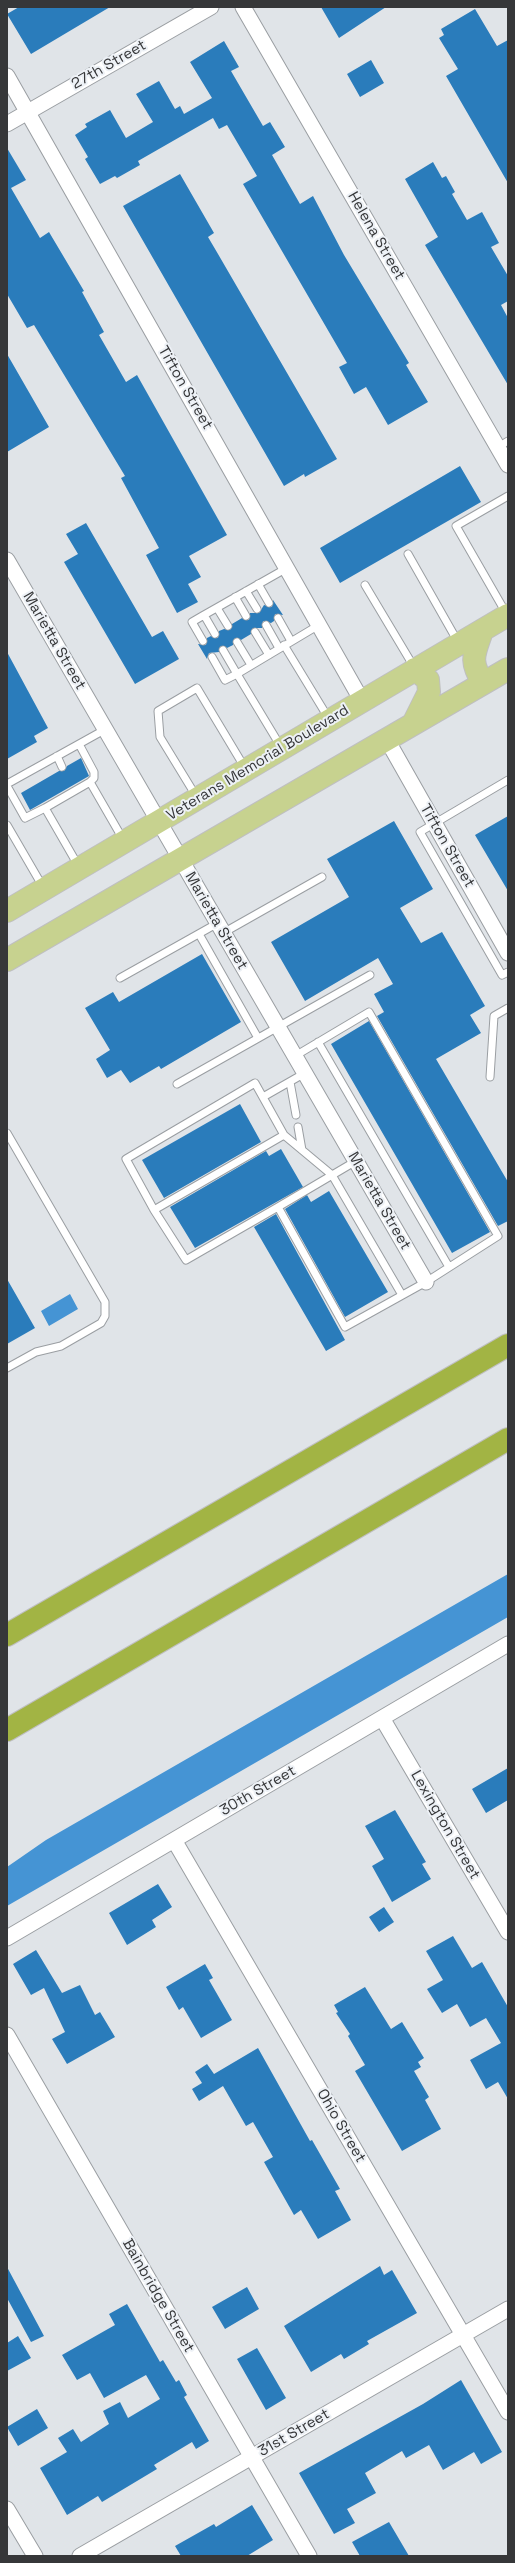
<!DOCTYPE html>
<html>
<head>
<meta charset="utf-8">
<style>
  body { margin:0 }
  #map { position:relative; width:515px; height:2563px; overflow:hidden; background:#e0e4e8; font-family:"Space Grotesk",sans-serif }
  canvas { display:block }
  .frame { position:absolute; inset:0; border:8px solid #363739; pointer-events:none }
</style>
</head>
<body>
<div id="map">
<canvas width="515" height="2563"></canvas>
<div class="frame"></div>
</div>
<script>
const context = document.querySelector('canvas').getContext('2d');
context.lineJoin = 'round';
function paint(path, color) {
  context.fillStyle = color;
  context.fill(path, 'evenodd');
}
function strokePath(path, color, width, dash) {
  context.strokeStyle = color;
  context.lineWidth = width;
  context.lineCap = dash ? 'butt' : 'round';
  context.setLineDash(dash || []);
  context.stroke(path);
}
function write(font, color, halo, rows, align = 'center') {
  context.font = font + ' "Space Grotesk",sans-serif';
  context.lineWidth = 4;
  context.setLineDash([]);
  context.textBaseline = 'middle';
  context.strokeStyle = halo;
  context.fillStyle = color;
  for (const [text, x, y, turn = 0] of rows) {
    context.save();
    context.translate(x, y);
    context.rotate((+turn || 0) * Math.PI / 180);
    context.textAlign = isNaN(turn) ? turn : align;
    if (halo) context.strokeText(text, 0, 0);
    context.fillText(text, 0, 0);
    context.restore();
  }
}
paint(new Path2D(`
  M70 1294 78 1309 49 1326 41 1311Z
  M508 1574V1617L7 1906V1867L46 1840Z`), '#4594d4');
paint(new Path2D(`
  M19 7H110L31 54 7 14Z
  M321 7H386L339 38Z
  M475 9 497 46 508 40V183L446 76 458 69 439 38 444 35 441 29Z
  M224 41 239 67 231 71 263 126 270 122 285 147 272 155 300 204 313 196 344 255 409 363 406 365 428 402 388 425 366 387 354 394 339 367 347 363 243 184 257 176 227 125 219 129 213 118 138 161 140 165 117 178 115 176 100 184 85 159 88 157 75 135 87 127 85 124 110 110 126 138 153 122 136 94 159 81 175 109 180 106 184 114 212 98 190 62Z
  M371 60 384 83 360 97 347 74Z
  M7 148 26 180 11 188 40 238 49 232 84 291 82 292 104 332 99 335 126 382 137 375 227 535 189 556 201 577 188 584 198 602 177 613 146 555 159 548 121 478 125 476 34 325 27 328 7 294Z
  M433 162 442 178 446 176 455 192 452 194 467 220 482 212 499 243 491 247 508 276V301L501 305 508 318V385L425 245 438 237 405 179Z
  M180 174 214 233 208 237 218 254 337 459 305 477 304 474 284 486 123 206Z
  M7 354 49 427 7 452Z
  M460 466 481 502 340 583 320 548Z
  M86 523 152 637 163 631 179 659 135 684 64 562 78 554 66 534Z
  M273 600 283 615 275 614 274 621 271 623 263 621 262 628H253L251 634 241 640 235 638 233 645 227 648 221 646 219 652 209 653 207 659 198 644 206 645 207 638 211 636 218 638 219 631 224 629 230 630 232 624 242 618 249 620 250 613H259L264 605 272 607Z
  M7 652 48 728 34 736 37 742 7 759Z
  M81 758 89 776 30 810 21 793 59 771H64L67 766Z
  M508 816V891L475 835Z
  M394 821 433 889 400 908 421 943 442 932 485 1006 470 1015 481 1033 436 1059 508 1182V1221L498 1226 377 1016 384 1012 374 994 393 984 378 958 305 1001 271 942 349 897 327 859Z
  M202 954 241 1022 161 1069 159 1066 130 1083 121 1070 107 1078 96 1059 110 1050 85 1008 113 992 119 1002Z
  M369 1021 490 1232 452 1253 331 1044Z
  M240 1104 261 1142 164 1198 142 1160Z
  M281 1149 303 1187 195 1248 170 1207 266 1151 269 1156Z
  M329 1191 388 1292 345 1317 285 1209 307 1195 311 1202Z
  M276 1214 345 1340 326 1351 254 1227Z
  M7 1279 35 1328 7 1344Z
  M508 1768V1800L486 1813 472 1789Z
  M395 1810 426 1862 422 1864 431 1879 392 1902 372 1866 384 1859 365 1826Z
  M158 1884 172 1907 152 1920 156 1927 127 1945 109 1913Z
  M384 1907 394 1922 379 1932 369 1917Z
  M453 1936 472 1968 482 1962 508 2007V2099L498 2082 486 2089 470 2060 501 2043 486 2018 470 2027 457 2004 442 2013 427 1989 443 1980 426 1951Z
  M36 1950 62 1993 80 1985 95 2015 100 2012 115 2037 67 2064 52 2039 65 2032 44 1988 31 1995 13 1964Z
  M205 1964 213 1978 209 1980 232 2020 201 2038 183 2007 179 2010 166 1987Z
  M365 1987 391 2029 402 2022 424 2058 418 2062 421 2067 414 2071 429 2097 425 2100 441 2129 402 2151 355 2071 365 2065 348 2036 350 2034 336 2013 338 2012 334 2005Z
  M258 2048 310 2141 312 2140 340 2189 335 2191 351 2220 318 2239 301 2210 294 2215 264 2162 273 2157 253 2122 246 2126 223 2086 199 2101 192 2089 202 2083 195 2072 207 2064 214 2074Z
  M380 2266 384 2275 392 2270 417 2313 367 2341 369 2344 344 2359 341 2354 311 2372 284 2326Z
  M7 2267 44 2336 31 2342 7 2298Z
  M247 2287 259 2309 225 2329 212 2307Z
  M127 2304 160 2362 163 2360 176 2382 179 2380 187 2395 184 2397 209 2441 196 2449 192 2442 154 2465 157 2469 102 2502 98 2496 67 2515 40 2468 67 2452 58 2438 73 2429 81 2442 109 2424 103 2411 120 2402 128 2418 160 2399 146 2375 104 2398 90 2373 77 2380 62 2355 115 2325 109 2314Z
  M18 2336 31 2358 7 2371V2343Z
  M257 2348 286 2398 266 2410 237 2359Z
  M461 2380 502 2452 481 2464 474 2452 443 2470 429 2445 406 2458 402 2451 365 2473 376 2493 347 2509 355 2523 334 2534 299 2473 423 2404Z
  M37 2409 48 2428 18 2446 7 2427Z
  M252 2505 273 2540 247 2556H181L175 2546 214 2524 216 2527Z
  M389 2522 409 2556H360L352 2542Z`), '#2a7cbb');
const lane = new Path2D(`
  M498 447 508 441
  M408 554 458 642
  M258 584 269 603
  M365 585 414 667
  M246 591 257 609
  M235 597 246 616
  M217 608 228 626
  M506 613 456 526 508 496
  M278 618 291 641
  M266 625 279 648
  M255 632 269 655
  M215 634 204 615 287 568
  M203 641 192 622 204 615
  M237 642 251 665
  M284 645 329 719
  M212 657 225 680 237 674 223 650
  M281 747 237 674 319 625
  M57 756 62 767
  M508 780 420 832 502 975 508 972
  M90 782 94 778V772L79 744 106 729
  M7 784 79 744
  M7 786 25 818 45 808
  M196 796 160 737 158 711 197 688 245 768
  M7 825 43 887
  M79 867 45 808 90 782 124 841
  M223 933 322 877
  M199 934 258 1038
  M120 978 218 923
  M318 1042 449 1267
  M295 1056 369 1012 498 1236 426 1282 345 1327 278 1207 356 1161
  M490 1077 494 1016 508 1008
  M290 1082 296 1115
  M177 1084 370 975
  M263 1097 305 1073
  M298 1127 302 1150
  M7 1133 105 1302V1316L101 1323 61 1346 36 1352 7 1368
  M284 1135 255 1083 126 1159 154 1210 284 1135 332 1175 402 1295
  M154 1210 186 1260 278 1207`);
const street = new Path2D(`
  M243 7 508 465
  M7 76 362 701
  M7 124 211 7
  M7 560 426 1282
  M386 738 508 953
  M382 1718 508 1932
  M174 1840 508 2412
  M7 1938 508 1644
  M7 2035 309 2556
  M7 2509 35 2556
  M80 2556 508 2309`);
const primary = new Path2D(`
  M482 631C474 655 469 660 483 683
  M414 722 429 692 428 680 415 669
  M7 911 508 615
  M7 960 508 669`);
const highway = new Path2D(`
  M7 1635 508 1345
  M7 1730 508 1439`);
strokePath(lane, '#9a9ea2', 9);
strokePath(street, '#9a9ea2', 17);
strokePath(primary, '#bfbfc0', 24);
strokePath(highway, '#bfbfc0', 24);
strokePath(lane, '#fff', 7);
strokePath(street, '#fff', 15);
strokePath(primary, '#c7d28f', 22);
strokePath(highway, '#a2b444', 22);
write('15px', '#363739', '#edf1f6', [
  ["27th Street",109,65,-30],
  ["Helena Street",376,236,60],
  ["Tifton Street",185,388,60],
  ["Marietta Street",54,641,60],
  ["Veterans Memorial Boulevard",258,763,-31],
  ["Tifton Street",447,846,60],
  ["Marietta Street",216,921,60],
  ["Marietta Street",379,1201,60],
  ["30th Street",258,1791,-30],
  ["Lexington Street",445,1825,60],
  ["Ohio Street",341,2126,60],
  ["Bainbridge Street",158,2296,60],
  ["31st Street",294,2433,-30]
]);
</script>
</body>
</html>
